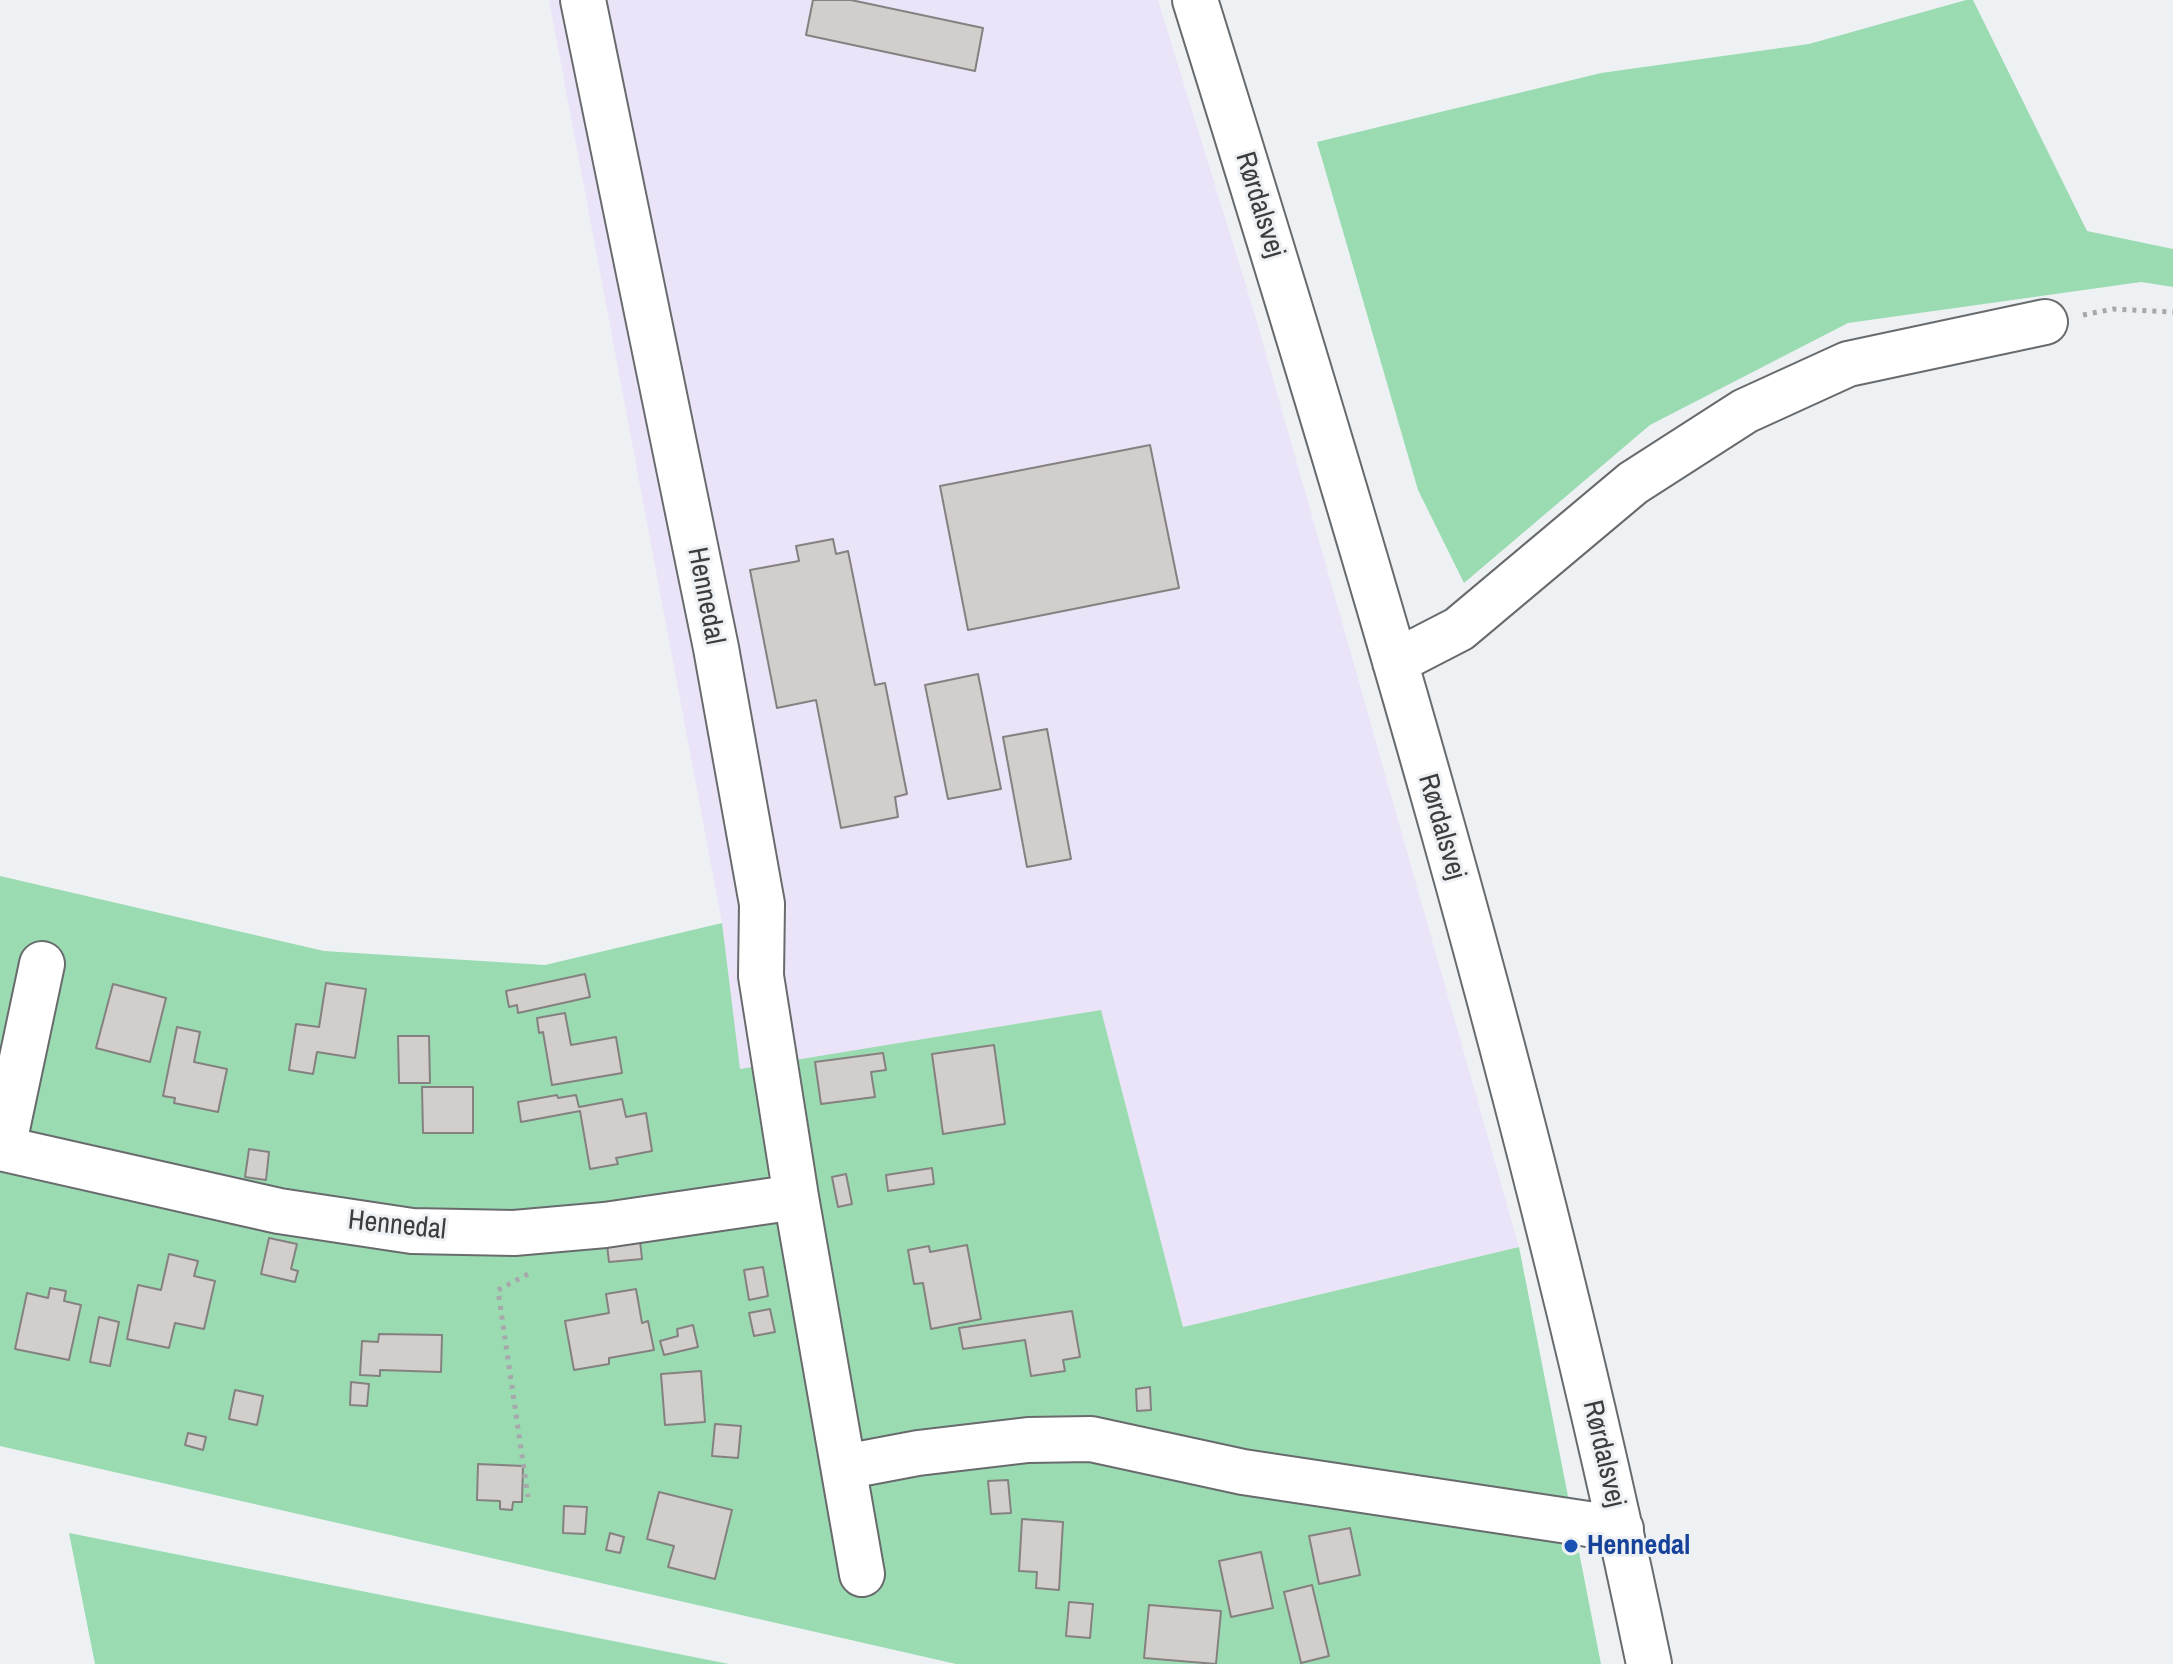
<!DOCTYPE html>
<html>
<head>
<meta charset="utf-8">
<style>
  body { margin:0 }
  canvas { display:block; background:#eef1f4 }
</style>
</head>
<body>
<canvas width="2173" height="1664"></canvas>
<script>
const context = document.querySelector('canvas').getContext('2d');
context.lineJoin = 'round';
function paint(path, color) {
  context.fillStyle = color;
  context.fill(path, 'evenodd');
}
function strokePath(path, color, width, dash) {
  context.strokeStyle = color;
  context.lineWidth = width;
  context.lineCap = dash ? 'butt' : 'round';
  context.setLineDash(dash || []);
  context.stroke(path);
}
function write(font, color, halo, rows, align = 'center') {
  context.font = font + ' "Archivo Narrow",sans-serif';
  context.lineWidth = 6;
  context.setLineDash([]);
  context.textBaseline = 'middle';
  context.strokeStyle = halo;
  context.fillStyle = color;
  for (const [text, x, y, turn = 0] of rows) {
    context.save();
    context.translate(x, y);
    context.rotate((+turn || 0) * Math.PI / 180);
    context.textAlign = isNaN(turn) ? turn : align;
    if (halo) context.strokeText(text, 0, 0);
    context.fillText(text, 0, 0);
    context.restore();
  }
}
paint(new Path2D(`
  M549 0H1158L1255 315 1519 1247 1183 1327 1101 1010 739 1070 722 923Z`), '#ebe3f8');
paint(new Path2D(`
  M1966 0H1973L2087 231 2173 249V287L2141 282 1848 323 1650 425 1464 583 1418 490 1317 142 1601 73 1809 44Z
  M0 876 324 951 545 965 722 923 740 1069 1101 1010 1183 1327 1519 1247 1601 1664H956L0 1446Z
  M69 1533 729 1664H95Z`), '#9bdbb2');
const building = new Path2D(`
  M813 0H851L983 28 975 71 806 35Z
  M1150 445 1179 588 968 630 940 486Z
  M833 539 836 554 848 551 875 685 885 683 907 794 895 797 898 817 841 828 816 700 777 708 750 570 799 561 796 546Z
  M978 674 1001 789 948 799 925 685Z
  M1047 729 1071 859 1027 867 1003 737Z
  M585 974 590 997 518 1013 517 1005 509 1007 506 991Z
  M326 983 366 989 355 1058 317 1052 313 1074 289 1070 296 1024 319 1027Z
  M113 984 166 998 150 1062 96 1048Z
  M565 1013 571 1045 616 1037 622 1073 552 1085 543 1032 539 1033 537 1018Z
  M177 1027 200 1032 194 1062 227 1069 218 1112 174 1103 175 1098 163 1096Z
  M398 1036H429L430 1083H399Z
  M994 1045 1005 1124 943 1134 932 1054Z
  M883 1053 886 1070 871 1072 875 1097 821 1104 815 1062Z
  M422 1087H473V1133H423Z
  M557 1095 558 1098 576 1095 579 1107 622 1099 626 1117 646 1113 652 1151 616 1158 618 1164 590 1169 580 1111 521 1122 518 1102Z
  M249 1149 269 1152 266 1180 245 1177Z
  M932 1168 934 1184 888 1191 886 1175Z
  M846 1174 852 1204 838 1207 832 1177Z
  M269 1238 297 1244 291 1269 298 1271 295 1282 261 1274Z
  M640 1241 642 1259 609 1262 607 1245Z
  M967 1245 981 1319 931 1329 923 1283 914 1284 908 1250 929 1246 930 1252Z
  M169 1254 198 1261 194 1276 215 1281 204 1329 175 1323 169 1348 127 1339 138 1285 161 1290Z
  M763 1267 768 1296 749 1300 744 1270Z
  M50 1288 66 1291 64 1301 81 1305 69 1360 15 1349 27 1293 48 1298Z
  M636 1289 642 1323 648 1321 654 1350 609 1358V1364L574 1370 565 1321 609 1313 606 1294Z
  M770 1309 775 1332 754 1336 749 1313Z
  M1072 1311 1080 1357 1063 1360 1065 1371 1031 1376 1025 1340 963 1349 959 1328Z
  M99 1317 119 1322 110 1366 90 1362Z
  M693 1325 698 1347 664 1355 660 1341 678 1336 677 1329Z
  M379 1334 442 1335 441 1372 380 1370V1376L360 1375 362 1341 378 1342Z
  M701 1371 705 1422 665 1425 661 1374Z
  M351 1382 369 1384 367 1406 350 1405Z
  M1150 1387 1151 1410 1137 1411 1136 1389Z
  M235 1390 263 1396 257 1425 229 1419Z
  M715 1424 741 1426 738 1458 712 1456Z
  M188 1433 206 1437 203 1450 185 1445Z
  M478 1464 523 1466 522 1502H513L512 1510 500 1509V1501L477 1500Z
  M1008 1480 1011 1513 991 1514 988 1481Z
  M659 1492 732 1510 715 1579 668 1567 674 1546 647 1539Z
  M564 1506 587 1507 585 1534 563 1533Z
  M1022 1519 1063 1522 1059 1590 1036 1588 1037 1572 1019 1571Z
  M1350 1528 1360 1575 1319 1584 1309 1536Z
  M610 1533 624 1537 620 1553 606 1550Z
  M1261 1552 1273 1608 1231 1617 1219 1561Z
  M1312 1585 1329 1656 1301 1663 1284 1592Z
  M1069 1602 1093 1604 1090 1638 1066 1636Z
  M1149 1605 1221 1611 1216 1664 1144 1658Z`);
paint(building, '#d2cecc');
strokePath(building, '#858180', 2);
const minor = new Path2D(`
  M583 0 716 648 762 904 761 976 796 1197 862 1574
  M1195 0C1366 549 1532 1101 1649 1664
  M1395 662 1459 629 1633 483 1745 411 1848 364 2045 322
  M0 1148 279 1211 412 1231 514 1233 605 1225 796 1197
  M3 1148 42 964
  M844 1467 918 1453 1028 1440 1091 1439 1243 1472 1621 1529`);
strokePath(minor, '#686b6d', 48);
strokePath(new Path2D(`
  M2083 315 2113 309 2173 312
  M528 1274 498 1290 528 1497`), '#a6a8ab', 5, [4, 6]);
strokePath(minor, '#fff', 44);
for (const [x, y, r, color] of [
  [1571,1546,8,"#1a4fb4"]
]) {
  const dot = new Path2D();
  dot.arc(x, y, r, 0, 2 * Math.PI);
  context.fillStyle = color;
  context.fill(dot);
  strokePath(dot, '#eef1f4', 3);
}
write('28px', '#3c3d3e', '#eef1f4', [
  ["Rørdalsvej",1259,205,73],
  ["Hennedal",705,596,79],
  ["Rørdalsvej",1441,827,74],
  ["Hennedal",397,1226,6],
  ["Rørdalsvej",1603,1454,77]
]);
write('bold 28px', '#164399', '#eef1f4', [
  ["Hennedal",1587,1546]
], 'left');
</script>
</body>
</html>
